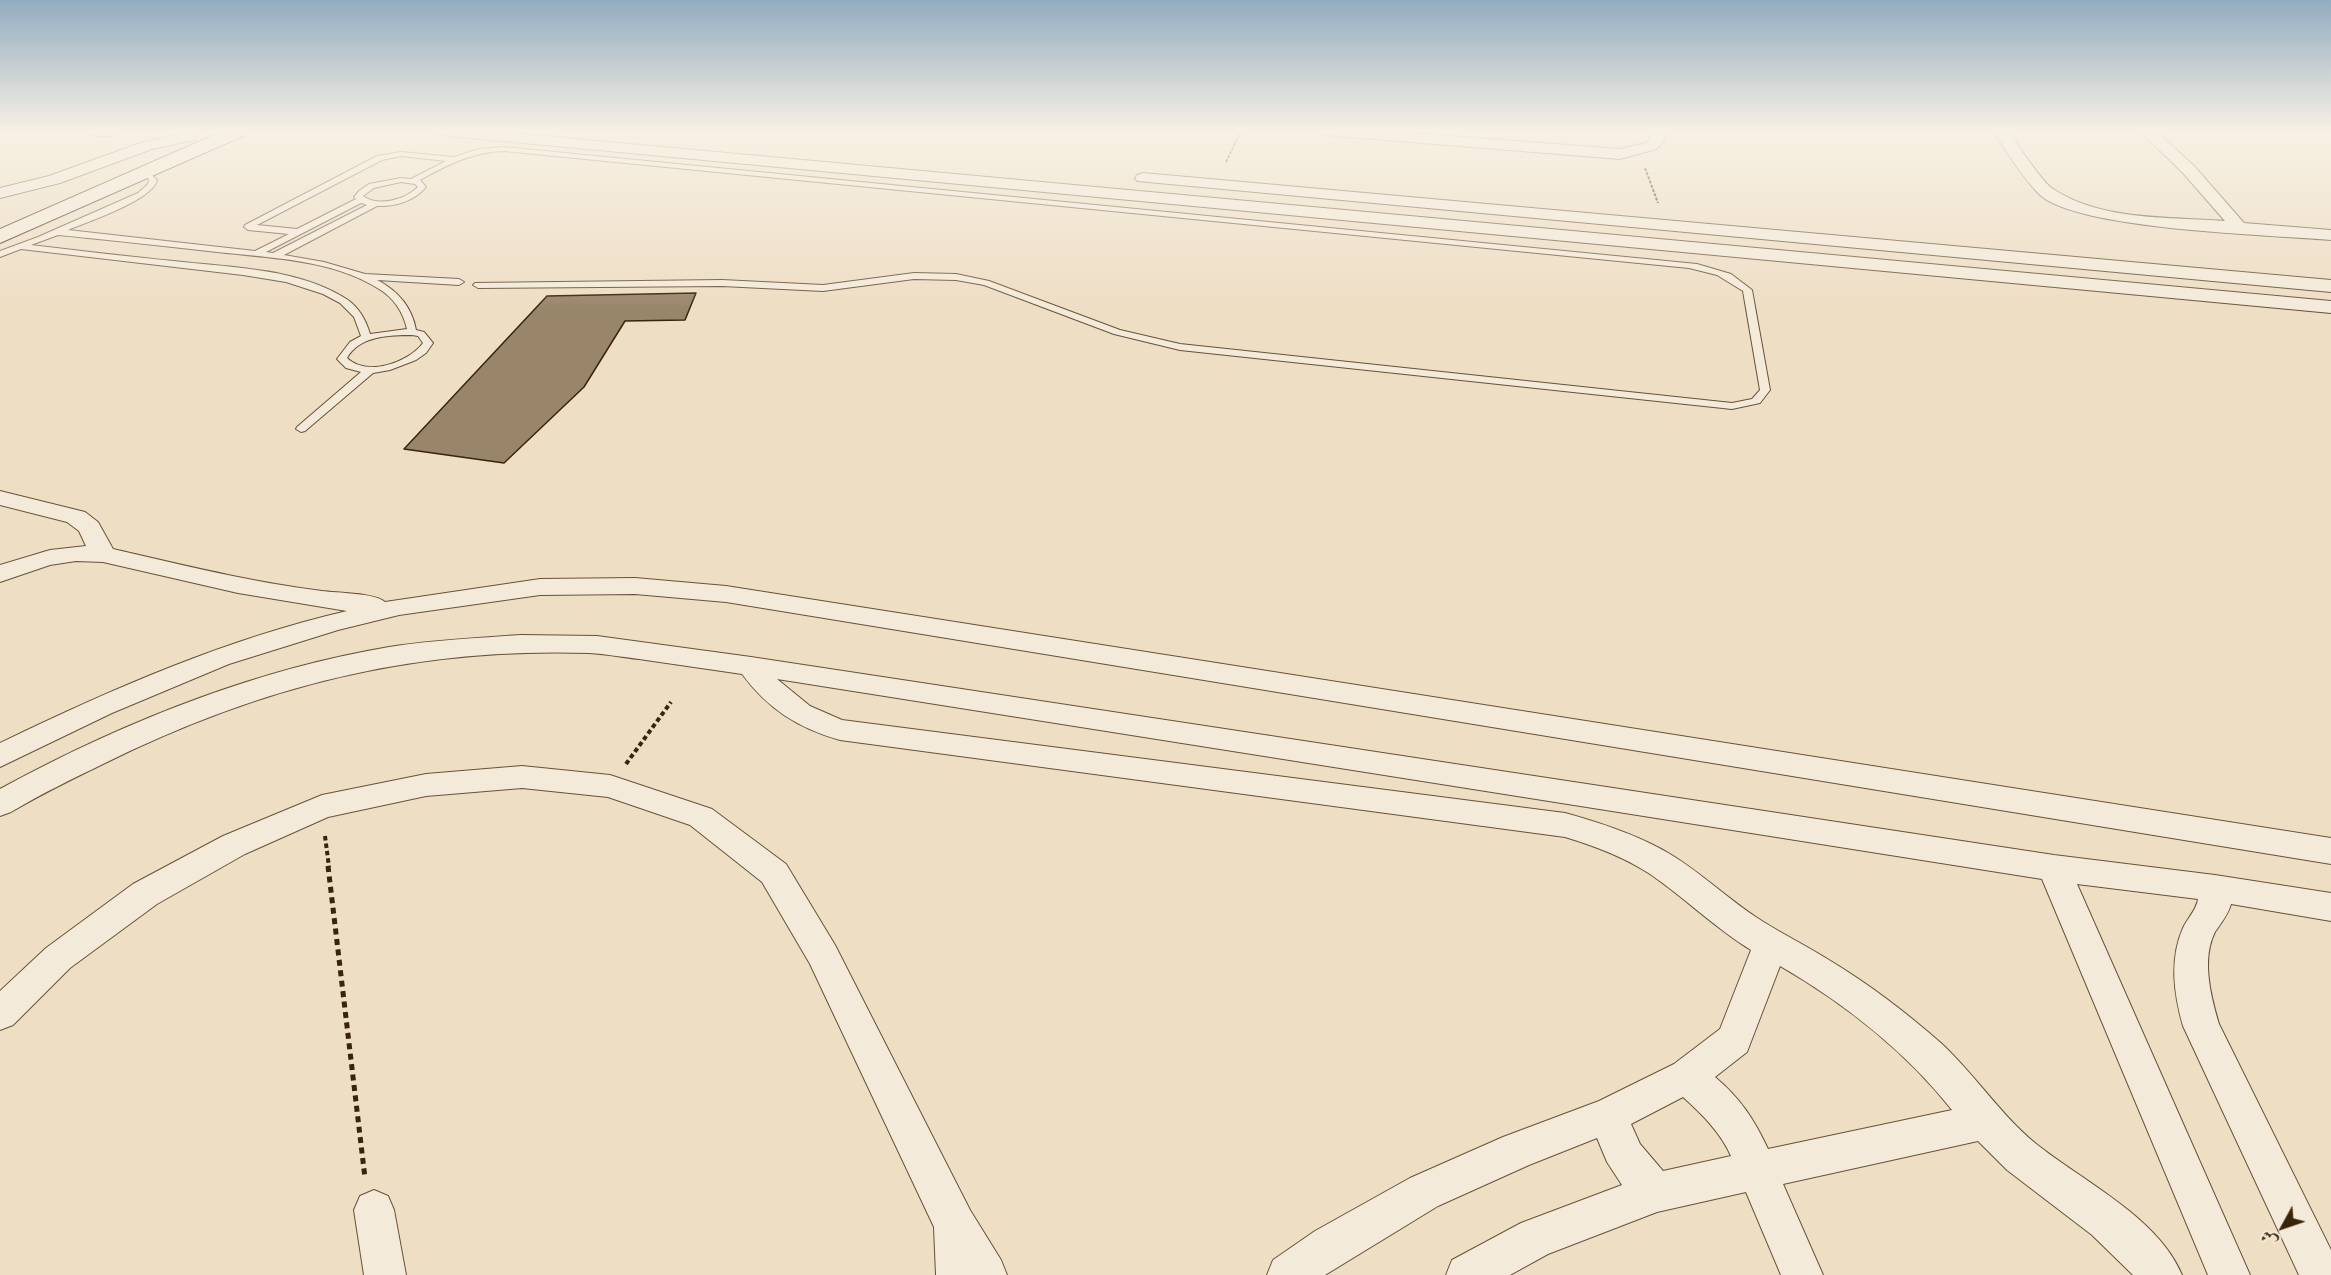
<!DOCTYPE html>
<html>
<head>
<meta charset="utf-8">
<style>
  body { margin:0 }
  #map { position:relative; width:2331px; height:1275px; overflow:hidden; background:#eedec4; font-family:"EB Garamond",Amiri,serif }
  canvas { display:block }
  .north { position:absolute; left:2253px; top:1197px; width:60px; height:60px; -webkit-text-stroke:4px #f4ead9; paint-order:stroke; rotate:230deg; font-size:16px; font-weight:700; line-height:24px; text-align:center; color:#3a2409 }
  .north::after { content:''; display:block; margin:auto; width:21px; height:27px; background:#3a2409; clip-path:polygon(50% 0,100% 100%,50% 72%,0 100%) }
</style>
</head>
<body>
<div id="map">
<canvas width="2331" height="1275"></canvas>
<div class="north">ش</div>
</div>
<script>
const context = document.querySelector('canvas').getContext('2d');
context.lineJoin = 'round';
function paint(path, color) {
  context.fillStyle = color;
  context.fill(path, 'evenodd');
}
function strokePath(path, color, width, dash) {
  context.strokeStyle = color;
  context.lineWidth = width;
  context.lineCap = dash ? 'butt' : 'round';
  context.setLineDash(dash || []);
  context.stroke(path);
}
const building = new Path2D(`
  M696 293 685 320 625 321 584 387 504 463 404 449 547 296Z`);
paint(building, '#98856a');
strokePath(building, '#3a2409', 1.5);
const lane = new Path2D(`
  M504 147 1697 264 1731 274 1752 290 1770 390 1760 403 1732 409 1180 350 1114 334 984 285 956 280 914 279 823 291 722 286 478 288 473 285 475 283 722 280 823 285 914 273 956 274 989 281 1120 330 1180 344 1732 403 1752 399 1760 390 1743 291 1717 275 1689 268 504 151C472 152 447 165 420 180L426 187C414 201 395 207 377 206L284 255 324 262 365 274 459 279 464 282 459 285 377 280C398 291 412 307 416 330L424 332 433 343 426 353 416 360 390 370 373 373 305 431 301 432 296 429 297 427 361 372 346 368 337 359 350 342 361 336 354 317 340 303 323 294 286 282 243 275 21 249 0 257V251L38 237 138 193 148 184 149 180 143 172 147 170 157 180C153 200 87 222 68 230L255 251 289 234 248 230 244 227 245 225 377 156 401 152 454 157 479 149ZM401 156 446 161 411 179 401 178 369 184 359 191 354 197 356 199 297 229 257 225 382 160ZM401 182 415 184 418 187C405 200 378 207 363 196L374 188ZM361 203 367 205 273 253 266 252ZM58 235C111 240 164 246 217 252 270 258 332 259 379 289 394 298 403 312 407 329L370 334C366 320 359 308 348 300 301 269 237 268 183 262 132 257 82 251 31 245ZM412 335 418 336 423 343C408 363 367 377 347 358 359 336 389 335 412 335Z`);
const street = new Path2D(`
  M86 131H121C113 138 94 138 86 131Z
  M431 131H489L2331 301V313L438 135Z
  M1317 131H1385L1620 149 1646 143 1650 139 1649 131H1663L1665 140 1656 149 1620 159 1324 135Z
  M1993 131H2008C2018 145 2041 181 2053 189 2102 221 2170 217 2225 221L2183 173 2140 131H2156L2195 167 2244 223 2331 230V240C2274 235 2075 230 2039 194 2022 177 2007 152 1993 131Z
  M189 133 196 137 194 140 152 149 60 183 0 198V188L49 176 143 142Z
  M1143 173 2331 280V292L1137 181 1135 178 1137 175Z
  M0 491 85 512 98 522 113 549C182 565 251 582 322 591 336 593 376 593 385 602L540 579 635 578 726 586 2331 838V864L726 602 635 594 540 595 399 615 338 630 229 664 112 713 0 767V743C112 689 226 639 347 611L238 593 103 562 76 561 50 565 0 582V565L50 550 86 546 79 531 67 522 0 505Z
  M521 635 597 636 751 657 2054 855 2215 875 2331 893V921L2231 904C2228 915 2221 923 2215 932 2201 959 2211 997 2219 1024L2331 1250V1275H2299L2183 1026C2174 994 2169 960 2183 928 2187 919 2197 909 2198 899L2077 884 2250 1275H2208L2042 879 777 679 810 706 842 720 1565 813C1601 823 1638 835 1670 854 1703 874 1730 901 1762 921 1784 935 1807 946 1829 960 1869 984 1907 1013 1942 1044 1975 1075 2000 1114 2035 1143 2082 1181 2158 1217 2182 1275H2133L2092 1235 2007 1170 1978 1141 1783 1184 1823 1275H1781L1746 1192 1657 1212 1548 1254 1510 1275H1446L1452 1260 1521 1223 1622 1185 1607 1162 1597 1138 1529 1165 1438 1206 1325 1275H1267L1273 1260 1315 1231 1410 1178 1503 1137 1599 1101 1674 1064 1720 1029 1751 950C1715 928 1685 898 1650 874 1624 857 1595 846 1565 837L840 740C798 728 768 709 742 674 708 669 673 664 639 659 622 657 606 654 589 653 414 647 260 686 103 764 72 779 41 794 11 812L0 816V789C121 723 253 670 389 647 433 640 477 638 521 635ZM1780 966C1844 1003 1906 1052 1952 1110L1768 1149C1754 1119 1740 1098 1715 1077L1747 1052ZM1683 1097C1702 1114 1721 1133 1731 1156L1663 1171 1640 1144 1631 1124Z
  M522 766 610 775 712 809 786 864 835 945 970 1210 1001 1260 1007 1275H936L934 1227 810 964 762 882 690 825 608 797 522 788 426 796 328 817 245 854 157 904 70 968 13 1025 0 1030V991L46 948 133 884 223 836 322 795 426 774Z
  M374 1190 388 1196 394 1210 406 1275H364L354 1210 360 1196Z`);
const secondary = new Path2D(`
  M223 131H248L245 135 0 243V229Z`);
strokePath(lane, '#675238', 2);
strokePath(street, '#675238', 2);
strokePath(secondary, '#3a2409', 2);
strokePath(new Path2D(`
  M1226 162 1241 131
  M1645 168 1658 203`), '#3a2409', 2, [3, 1.5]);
strokePath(new Path2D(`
  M626 764 671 702
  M325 836 329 867`), '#3a2409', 4, [4.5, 3]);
strokePath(new Path2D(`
  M328 866 365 1178`), '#3a2409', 5, [6, 4.5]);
paint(lane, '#f4ead9');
paint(street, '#f4ead9');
paint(secondary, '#f4ead9');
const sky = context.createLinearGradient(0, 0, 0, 310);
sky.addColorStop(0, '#92acc0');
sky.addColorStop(0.42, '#f7f0e4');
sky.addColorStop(1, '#f7f0e400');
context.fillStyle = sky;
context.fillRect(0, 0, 2331, 310);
</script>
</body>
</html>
